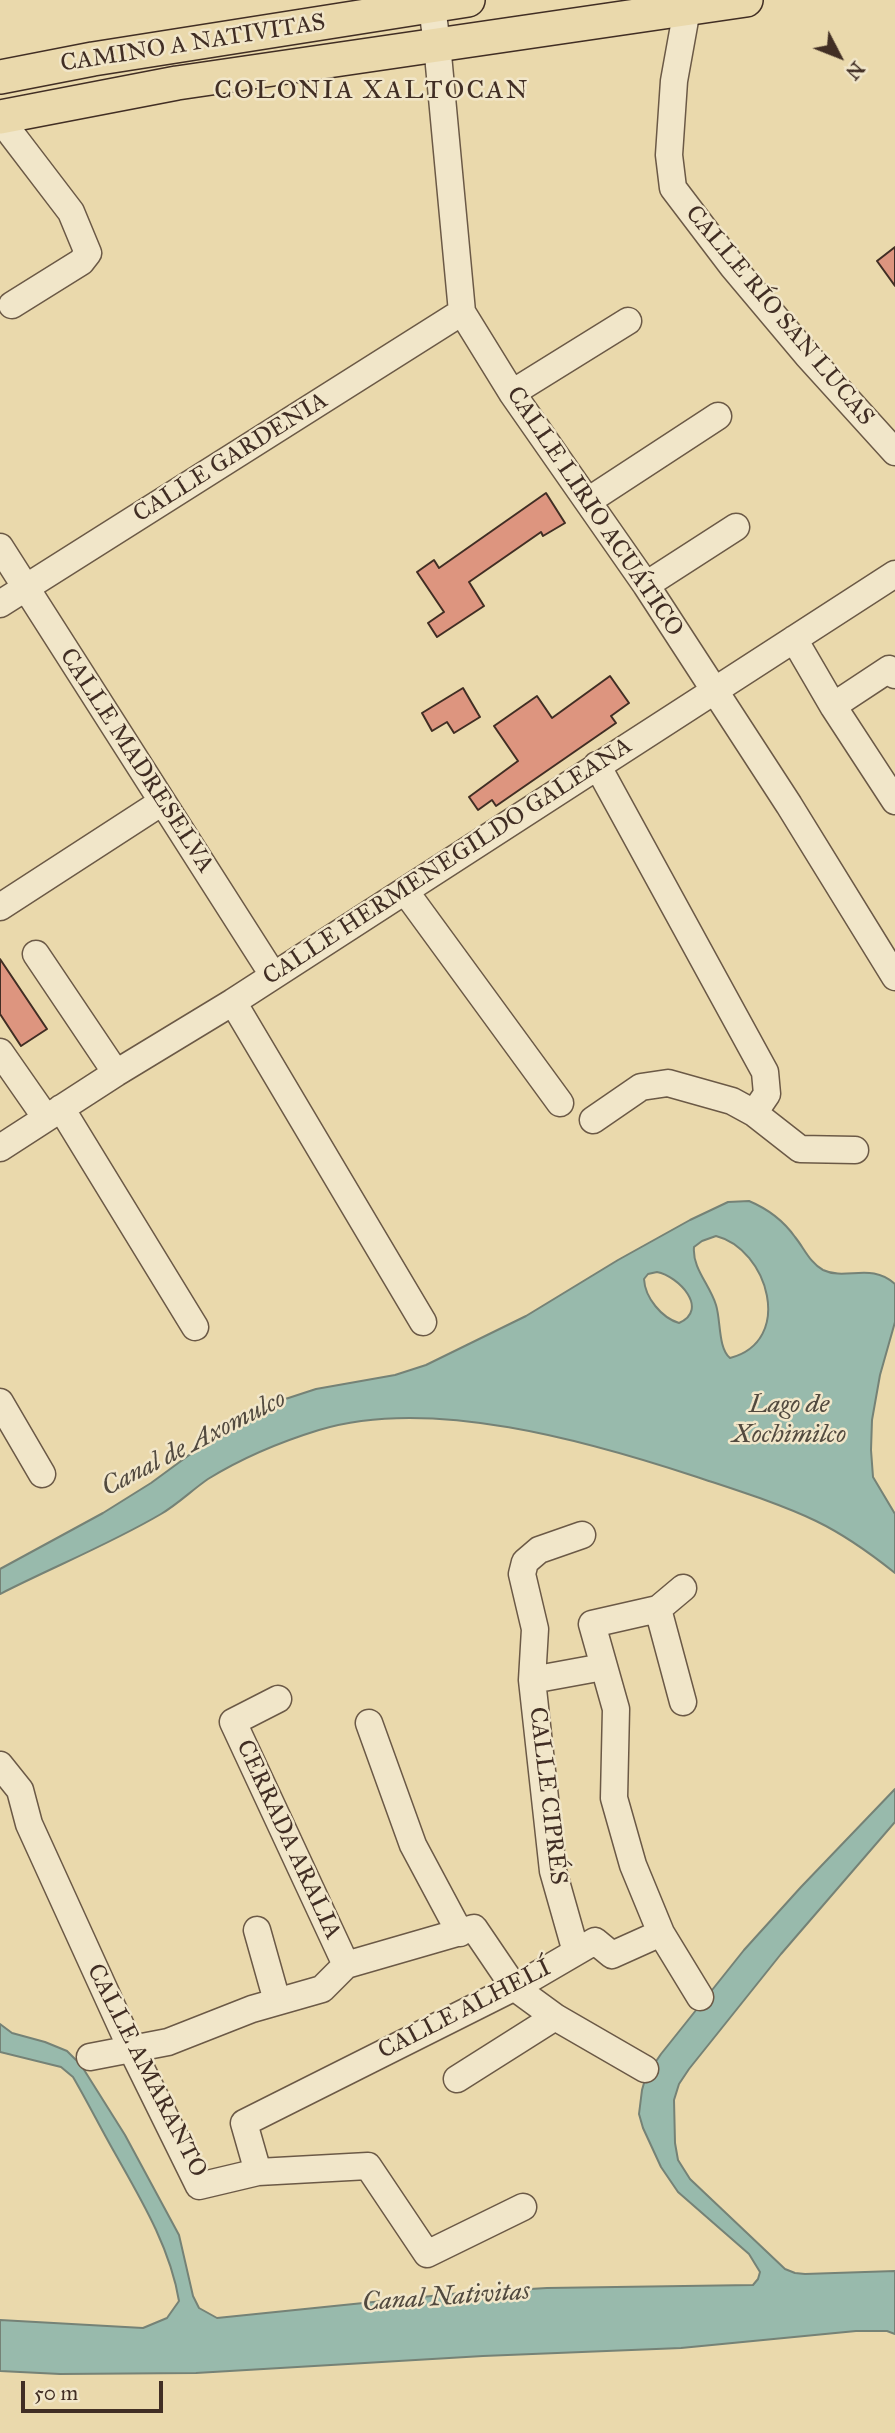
<!DOCTYPE html>
<html>
<head>
<meta charset="utf-8">
<style>
  body { margin:0 }
  #map { position:relative; width:895px; height:2433px; overflow:hidden; background:#ead9ac; font-family:"IM FELL Great Primer",serif }
  canvas { display:block }
  .north { position:absolute; left:804px; top:21px; width:70px; height:70px; -webkit-text-stroke:5px #f1e6c9; paint-order:stroke; rotate:132deg; font-size:19px; font-weight:700; line-height:28px; text-align:center; color:#412e24 }
  .north::after { content:''; display:block; margin:auto; width:24px; height:32px; background:#412e24; clip-path:polygon(50% 0,100% 100%,50% 72%,0 100%) }
  .scale { position:absolute; left:21px; top:2381px; width:142px; height:32px; box-sizing:border-box; border:4px solid #412e24; border-top:0; padding-left:9px; font-size:21px; line-height:24px; white-space:nowrap; color:#412e24; -webkit-text-stroke:5px #f1e6c9; paint-order:stroke }
</style>
</head>
<body>
<div id="map">
<canvas width="895" height="2433"></canvas>
<div class="north">N</div>
<div class="scale">50 m</div>
</div>
<script>
const context = document.querySelector('canvas').getContext('2d');
context.lineJoin = 'round';
function paint(path, color) {
  context.fillStyle = color;
  context.fill(path, 'evenodd');
}
function strokePath(path, color, width, dash) {
  context.strokeStyle = color;
  context.lineWidth = width;
  context.lineCap = dash ? 'butt' : 'round';
  context.setLineDash(dash || []);
  context.stroke(path);
}
function write(font, color, halo, rows, align = 'center') {
  context.font = font + ' "IM FELL Great Primer",serif';
  context.lineWidth = 5;
  context.setLineDash([]);
  context.textBaseline = 'middle';
  context.strokeStyle = halo;
  context.fillStyle = color;
  for (const [text, x, y, turn = 0] of rows) {
    context.save();
    context.translate(x, y);
    context.rotate((+turn || 0) * Math.PI / 180);
    context.textAlign = isNaN(turn) ? turn : align;
    if (halo) context.strokeText(text, 0, 0);
    context.fillText(text, 0, 0);
    context.restore();
  }
}
const water = new Path2D(`
  M749 1201C768 1209 783 1220 795 1237 804 1248 810 1263 823 1270 846 1281 871 1262 895 1284V1322L880 1375 872 1420 871 1450 873 1477 895 1514V1573C870 1553 845 1535 816 1521 778 1503 736 1490 697 1477 588 1441 430 1396 319 1430 280 1442 242 1458 208 1479 192 1490 178 1504 161 1514 110 1544 53 1567 0 1594V1569L103 1513 151 1483 211 1439 270 1404 316 1389 395 1375 426 1365 526 1316 618 1260 690 1220 728 1202ZM716 1236C768 1249 795 1341 730 1358 718 1348 721 1321 716 1305 710 1285 692 1268 694 1247L702 1241ZM657 1272C678 1276 710 1309 679 1323 662 1318 645 1298 644 1279L648 1274Z
  M895 1789V1822L781 1954 689 2069 679 2084 674 2100 675 2143 678 2160 690 2179 785 2269 795 2273 805 2274 895 2271V2334L887 2331H856L681 2348 483 2356 196 2373 60 2374 0 2371V2320L143 2328 167 2318 179 2301C170 2246 139 2196 112 2148 99 2125 87 2101 73 2077L61 2067 0 2052V2024L12 2033 45 2042 67 2051 81 2065 125 2135 179 2235 193 2296 199 2308 217 2318 461 2293 547 2288 753 2285 758 2279 760 2272 749 2254 678 2192 661 2167 643 2128 639 2114 642 2090 646 2076 661 2054 744 1950 801 1887Z`);
paint(water, '#98baac');
strokePath(water, '#758276', 2);
const building = new Path2D(`
  M895 247V286L877 261Z
  M546 493 565 523 543 536 541 532 469 582 484 606 437 637 428 623 444 612 417 572 434 560 439 568Z
  M610 676 629 703 611 716 616 723 496 806 492 800 478 810 469 797 518 761 494 726 537 696 552 718Z
  M463 688 480 717 454 733 447 722 432 731 422 713Z
  M0 959 47 1029 21 1046 0 1014Z`);
paint(building, '#dd957f');
strokePath(building, '#412e24', 2);
const minor = new Path2D(`
  M431 0 437 44 462 312 512 393 646 585 789 805 895 977
  M687 9 674 81 669 155 673 188 733 267 807 355 895 452
  M0 119 71 212 88 253 81 262 12 305
  M512 393 628 321
  M588 501 718 416
  M0 547 273 975
  M646 585 736 527
  M0 604 462 312
  M794 639 833 706 895 801
  M833 706 889 669 895 675
  M597 765 765 1072 767 1094 754 1113
  M405 891 560 1103
  M0 907 162 802
  M36 954 116 1073
  M233 1002 423 1322
  M0 1052 46 1118
  M61 1108 195 1327
  M593 1120 641 1087 668 1083 732 1101 754 1113 800 1149 855 1150
  M0 1148 116 1073 233 1002 895 574
  M0 1402 42 1474
  M683 1588 658 1609 592 1624 616 1709 614 1798 633 1865 661 1933 700 1997
  M658 1609 683 1702
  M532 1680 603 1667
  M278 1699 233 1722 346 1965
  M369 1723 413 1845 460 1933
  M0 1765 20 1790 29 1824 131 2048 199 2186 258 2172 368 2166 427 2254 523 2207
  M257 1930 277 2001
  M576 1952 553 1871 532 1680 535 1629 522 1574 525 1562 539 1550 582 1535
  M90 2057 168 2042 252 2009 322 1989 346 1965 474 1928 514 1987 555 2017 645 2069
  M457 2079 555 2017
  M258 2172 244 2123 523 1983 595 1941 612 1955 661 1933`);
const major = new Path2D(`
  M0 77 93 59 468 0
  M0 117 177 83 746 0`);
strokePath(minor, '#6b5946', 29);
strokePath(major, '#412e24', 36);
strokePath(minor, '#f1e6c9', 26);
strokePath(major, '#ead9ac', 33);
write('24px', '#412e24', '#f1e6c9', [
  ["CAMINO A NATIVITAS",193,44,-9],
  ["CALLE RÍO SAN LUCAS",779,316,50],
  ["CALLE GARDENIA",231,458,-32],
  ["CALLE LIRIO ACUÁTICO",594,512,56],
  ["CALLE MADRESELVA",136,761,57],
  ["CALLE HERMENEGILDO GALEANA",448,862,-33],
  ["CALLE CIPRÉS",547,1796,83],
  ["CERRADA ARALIA",288,1840,65],
  ["CALLE ALHELÍ",465,2010,-27],
  ["CALLE AMARANTO",146,2071,63]
]);
context.letterSpacing = '2px';
write('26px', '#412e24', '#f1e6c9', [
  ["COLONIA XALTOCAN",372,92]
]);
context.letterSpacing = '0px';
write('italic 26px', '#524a3f', '#f1e6c9', [
  ["Lago de",789,1406],
  ["Xochimilco",789,1436],
  ["Canal de Axomulco",194,1444,-27],
  ["Canal Nativitas",446,2298,-4]
]);
</script>
</body>
</html>
